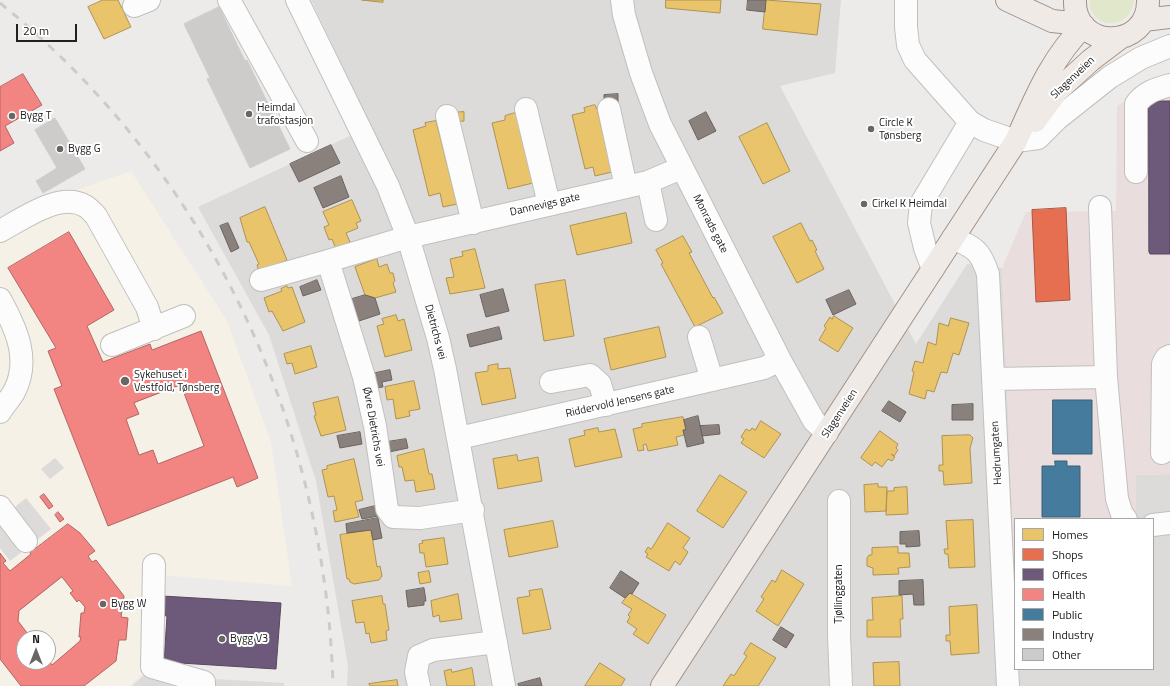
<!DOCTYPE html>
<html>
<head>
<meta charset="utf-8">
<style>
  body { margin:0 }
  #map { position:relative; width:1170px; height:686px; overflow:hidden; background:#edebe9; font-family:"Titillium Web",sans-serif }
  canvas { display:block }
  .legend { position:absolute; left:1014px; top:518px; width:140px; height:152px; box-sizing:border-box; background:#fff; border:1px solid #a6a6a6; margin:0; padding:5px 7px; list-style:none; font-size:12px; color:#202020 }
  .legend li { display:flex; align-items:center; gap:8px; height:20px }
  .legend b { width:20px; border:1px solid #a6a6a6 }
  .north { position:absolute; left:16px; top:630px; width:40px; height:40px; box-sizing:border-box; background:#fff; border:1px solid #a6a6a6; border-radius:50%; rotate:0deg; font-size:11px; font-weight:700; line-height:16px; text-align:center; color:#202020 }
  .north::after { content:''; display:block; margin:auto; width:14px; height:18px; background:#686766; clip-path:polygon(50% 0,100% 100%,50% 72%,0 100%) }
  .scale { position:absolute; left:16px; top:24px; width:61px; height:18px; box-sizing:border-box; border:2px solid #202020; border-top:0; padding-left:5px; font-size:12px; line-height:14px; white-space:nowrap; color:#202020; -webkit-text-stroke:3px #fff; paint-order:stroke }
</style>
</head>
<body>
<div id="map">
<canvas width="1170" height="686"></canvas>
<ul class="legend">
<li><b style="height:11px;background:#e9c46a"></b>Homes</li>
<li><b style="height:11px;background:#e76f51"></b>Shops</li>
<li><b style="height:11px;background:#6d597a"></b>Offices</li>
<li><b style="height:11px;background:#f28482"></b>Health</li>
<li><b style="height:11px;background:#457b9d"></b>Public</li>
<li><b style="height:11px;background:#8a817c"></b>Industry</li>
<li><b style="height:11px;background:#ceccca"></b>Other</li>
</ul>
<div class="north">N</div>
<div class="scale">20 m</div>
</div>
<script>
const context = document.querySelector('canvas').getContext('2d');
context.lineJoin = 'round';
function paint(path, color) {
  context.fillStyle = color;
  context.fill(path, 'evenodd');
}
function strokePath(path, color, width, dash) {
  context.strokeStyle = color;
  context.lineWidth = width;
  context.lineCap = dash ? 'butt' : 'round';
  context.setLineDash(dash || []);
  context.stroke(path);
}
function write(font, color, halo, rows, align = 'center') {
  context.font = font + ' "Titillium Web",sans-serif';
  context.lineWidth = 4;
  context.setLineDash([]);
  context.textBaseline = 'middle';
  context.strokeStyle = halo;
  context.fillStyle = color;
  for (const [text, x, y, turn = 0] of rows) {
    context.save();
    context.translate(x, y);
    context.rotate((+turn || 0) * Math.PI / 180);
    context.textAlign = isNaN(turn) ? turn : align;
    if (halo) context.strokeText(text, 0, 0);
    context.fillText(text, 0, 0);
    context.restore();
  }
}
paint(new Path2D(`
  M311 0H841L835 73 780 86 916 344 967 264 1002 268 1015 566V669H1153V519H1136V475L1170 474V686H347L348 666 316 481 269 335 198 207 371 126Z
  M144 675 284 683V686H132Z`), '#dddbda');
paint(new Path2D(`
  M1170 73V474L1136 475V519H1015L1014 566 1002 268 1026 212 1116 211 1117 106Z`), '#eaddde');
paint(new Path2D(`
  M131 171 227 321 271 442 292 586 148 574 143 674 129 686H0V217ZM24 638H48V662H24Z`), '#f5f1e6');
paint(new Path2D(`
  M55 458 64 468 50 479 41 469Z
  M26 498 51 529 10 561 0 548V519Z`), '#dcdbda');
paint(new Path2D(`
  M1090 0H1134C1130 34 1087 28 1090 0Z`), '#e1e7cb');
const homes = new Path2D(`
  M103 0H118L131 27 104 39 88 7Z
  M362 0H383V2Z
  M666 0H721L720 13 666 8Z
  M766 0 821 4 817 35 763 29Z
  M595 105 597 109 612 172 595 176 593 167 585 169 572 115 585 112 584 108Z
  M464 112V121L450 122V113Z
  M515 113 518 117 533 183 508 189 492 123 505 120V116Z
  M436 121 457 204 443 207 440 193 429 196 413 130 426 126 425 123Z
  M767 123 790 171 763 184 739 137Z
  M352 200 361 221 356 223 358 228 346 233 350 242 336 249 332 239 329 240 324 227 329 225 323 212Z
  M265 207 287 260 259 272 257 265 259 264 249 242H247L240 218Z
  M626 213 632 243 577 255 570 226Z
  M801 223 810 241 812 240 817 250 815 251 824 269 797 283 773 237Z
  M683 236 692 252 689 253 713 298 714 297 723 313 695 327 661 264 663 263 656 250Z
  M475 249 485 288 450 294 446 278 454 277 450 259 463 256 462 252Z
  M377 259 379 267 387 264 390 273H393L395 281 393 283 396 292 375 298 365 295 355 267Z
  M565 280 574 336 544 341 535 285Z
  M287 286 288 288 292 287 305 322 283 331 272 311 269 312 264 298 282 291 281 289Z
  M396 315 398 321 404 319 412 350 385 357 377 326 384 324 382 319Z
  M834 316 853 328 838 352 819 340 826 328 824 326 830 317 832 319Z
  M951 318 969 323 959 355 953 353 947 373 941 372 934 392 927 390 925 399 909 394 914 372 912 371 915 361 923 363 928 342 936 345 939 323 948 326Z
  M659 327 666 357 611 370 604 339Z
  M311 346 317 367 295 374 292 363 287 364 284 354Z
  M498 364V369L510 368 516 398 482 405 475 373 488 371V366Z
  M414 381 420 409 409 411 410 416 396 419 393 399 387 400 385 387Z
  M338 397 346 430 321 436 314 416 316 415 313 403Z
  M683 417 686 430H683L684 435 676 437 678 445 648 451 646 444 643 445 644 450 638 451 633 429 642 427V424Z
  M761 421 781 434 764 458 741 443 744 439 741 437 746 429 750 431 752 428 755 430Z
  M598 428 599 432 615 429 622 457 575 467 569 439 585 435 584 431Z
  M880 431 898 444 896 448 898 450 894 456 891 454 895 457 892 461 888 459 882 467 875 462 872 466 861 458Z
  M970 435 973 438 970 448 972 483 944 485 943 471H939V465H943L942 436Z
  M424 449 429 474H432L435 489 416 492 414 480 405 481 402 467H399L397 456Z
  M517 455 518 461 538 457 542 481 498 489 493 459Z
  M354 459 363 500 355 502 359 517 335 522 333 511 337 510 334 496 328 497 322 470 327 469V466Z
  M720 475 747 492 723 528 697 511Z
  M878 484V487H887L886 511 865 512 864 485Z
  M907 487 908 514 886 515 887 491H894V488Z
  M973 520 975 567 949 568 948 554H945L944 549H948L946 521Z
  M553 521 558 547 509 557 504 530Z
  M668 523 690 538 683 548 688 552 680 565 675 561 669 571 646 557 648 554 645 552 648 547 651 549Z
  M371 530 377 567 380 566 382 576 379 580 354 584 350 582 349 579H347L340 535Z
  M444 538 448 564 426 567 424 553H420L419 544 423 543 422 541Z
  M898 547V553H909L910 567 898 568 899 574 873 575V568L867 566V558L869 555H872V548Z
  M782 570 804 584 778 626 756 611 764 599 761 597 772 580 775 582Z
  M429 571 431 582 420 584 418 573Z
  M542 589 551 629 523 634 517 598 530 596 529 591Z
  M630 593 666 615 648 644 633 634 637 629 627 622 630 617 628 615 632 609 622 603Z
  M458 594 462 619 440 622 439 615 433 617 431 601Z
  M382 596 383 604H385L389 630 386 631 387 640 371 643 369 633 366 634 364 622 356 623 352 601Z
  M902 596 903 619H900L901 637H867V620H873L872 598Z
  M977 605 979 653 951 655 950 641H946V635H950L949 607Z
  M751 643 776 658 758 686H723L731 674 734 676 747 656 744 654Z
  M899 662 900 686H874L873 663Z
  M600 663 625 679 621 686H585Z
  M472 668 475 686H447L444 671 451 669 452 672Z
  M397 680 398 686H370L369 684Z`);
paint(homes, '#e9c46a');
strokePath(homes, '#ad9354', 1);
const shops = new Path2D(`
  M1066 208 1070 300 1036 302 1032 210Z`);
paint(shops, '#e76f51');
strokePath(shops, '#ab5742', 1);
const offices = new Path2D(`
  M1149 101H1170V254H1150L1149 252Z
  M162 596 281 603 276 669 164 662 167 616 161 615Z`);
paint(offices, '#6d597a');
strokePath(offices, '#56485f', 1);
const health = new Path2D(`
  M23 74 42 105 5 126 14 143 0 151V87Z
  M69 232 114 310 87 326 103 362 150 344 152 350 201 331 258 478 237 487 233 477 108 526 54 389 62 386 48 351 56 348 8 268ZM181 385 204 446 158 464 153 450 139 455 126 419 139 414 134 403Z
  M44 494 53 506 49 509 40 497Z
  M58 512 64 519 60 522 55 515Z
  M68 524 80 533 95 551 88 556 92 562 96 560 124 596 121 617 128 618 126 640H119L116 661 84 686H21L0 659V553L6 561 3 563 10 571 31 554 30 553ZM62 577 73 591 70 593 77 602 79 600 85 607 84 613H81L79 637H81L80 641 52 665 48 659V662H24V638H31L18 621 19 611Z`);
paint(health, '#f28482');
strokePath(health, '#b36665', 1);
const public = new Path2D(`
  M1053 400H1092V454H1053Z
  M1055 461H1067V466H1080V517H1042V466H1055Z`);
paint(public, '#457b9d');
strokePath(public, '#3a6078', 1);
const industry = new Path2D(`
  M748 0H766L765 12 747 10Z
  M618 94V104L604 105V95Z
  M706 112 716 131 698 140 689 121Z
  M331 145 340 163 299 182 290 164Z
  M341 176 349 197 323 208 314 188Z
  M228 223 239 248 231 252 220 226Z
  M317 280 321 290 303 296 300 287Z
  M503 289 509 311 486 317 480 295Z
  M849 290 856 304 833 315 826 300Z
  M365 295 375 298 380 314 359 321 352 299Z
  M499 327 502 339 470 347 467 335Z
  M390 370 392 380 382 382 383 387 374 388 371 374Z
  M889 401 906 412 900 422 882 411Z
  M973 404V420H952V405Z
  M698 416 704 443 687 447 683 430H686L684 420Z
  M719 425 720 434 702 436 700 426Z
  M360 432 362 444 340 448 337 436Z
  M406 439 408 448 389 452 387 442Z
  M375 506 378 516 362 519 359 510Z
  M378 518 382 538 373 540 371 530 347 533 346 524Z
  M919 531 920 546 906 547V544H900V532Z
  M621 571 639 583 632 594 630 593 625 598 610 588Z
  M923 580 924 605H914L913 594 899 595V581Z
  M424 588 426 601H424V605L408 607 406 591Z
  M781 627 794 635 786 648 773 640Z
  M540 678 542 686H519L518 684Z`);
paint(industry, '#8a817c');
strokePath(industry, '#6a6460', 1);
const building = new Path2D(`
  M219 7 245 61 247 60 290 149 250 168 207 79 210 78 184 24Z
  M55 118 85 169 43 193 36 181 57 168 35 130Z`);
paint(building, '#ceccca');
strokePath(building, '#d0ccca', 1);
const minor = new Path2D(`
  M229 0 307 141
  M297 0 388 186 408 237 438 338 445 369 504 686
  M622 0 624 15 641 73 660 124 780 360 814 421 827 433
  M906 0V27L908 45 915 60 970 122 984 130 1016 141 1038 138 1057 119 1110 77 1141 58 1170 46
  M134 6 149 0
  M526 109 549 204
  M609 109 626 187
  M447 116 473 223
  M1136 172V104C1145 92 1156 89 1170 85
  M648 182 656 220
  M1100 207 1106 377 1117 499 1122 514 1126 519
  M0 231C21 220 60 191 85 206 89 208 93 213 96 216L147 307 154 329
  M953 238C975 248 980 250 988 274L1008 686
  M933 269 925 248 919 223 921 204 970 122
  M261 280 328 261
  M0 299C16 328 31 360 14 392 10 399 4 405 0 412
  M699 337 712 380
  M112 345 184 316
  M994 379 1106 377
  M551 382 590 375 600 384 606 405
  M459 438 764 368 780 360
  M1162 453 1163 364 1166 358 1170 356
  M839 501V635L841 686
  M0 507 26 541
  M473 510 420 518 393 517 387 509 375 426 364 377 328 261 408 237 648 182 681 168
  M1153 525 1170 523
  M154 565 152 667 204 682V686
  M419 686 416 672 419 656 433 650 496 642`);
const major = new Path2D(`
  M1007 0 1052 21 1082 24
  M1075 0C1073 50 1149 52 1148 0
  M1144 20 1170 17
  M1035 121 1057 91 1091 60 1120 38
  M662 686 1016 141C1035 99 1051 58 1084 26`);
strokePath(minor, '#c1c0bf', 24);
strokePath(major, '#a29288', 24);
strokePath(minor, '#fcfcfc', 22);
strokePath(major, '#f0eae6', 22);
strokePath(new Path2D(`
  M0 3C206 169 326 422 333 686`), '#cbcbca', 3, [8, 8]);
for (const [x, y, r, color] of [
  [249,114,4,"#686766"],
  [12,116,4,"#686766"],
  [871,129,4,"#686766"],
  [60,149,4,"#686766"],
  [864,204,4,"#686766"],
  [125,381,5,"#686766"],
  [103,604,4,"#686766"],
  [222,639,4,"#686766"]
]) {
  const dot = new Path2D();
  dot.arc(x, y, r, 0, 2 * Math.PI);
  context.fillStyle = color;
  context.fill(dot);
  strokePath(dot, '#fff', 1.5);
}
write('11px', '#202020', '#fff', [
  ["Slagenveien",1073,78,-44],
  ["Dannevigs gate",545,205,-13],
  ["Monrads gate",710,224,63],
  ["Dietrichs vei",435,332,75],
  ["Riddervold Jensens gate",620,402,-13],
  ["Slagenveien",840,414,-57],
  ["Øvre Dietrichs vei",373,427,80],
  ["Hedrumgaten",997,453,-93],
  ["Tjøllinggaten",839,594,-90]
]);
write('11px', '#202020', '#fff', [
  ["Heimdal",257,108],
  ["trafostasjon",257,121],
  ["Bygg T",20,116],
  ["Circle K",879,123],
  ["Tønsberg",879,136],
  ["Bygg G",68,149],
  ["Cirkel K Heimdal",872,204],
  ["Sykehuset i",134,375],
  ["Vestfold, Tønsberg",134,388],
  ["Bygg W",111,604],
  ["Bygg V3",230,639]
], 'left');
</script>
</body>
</html>
